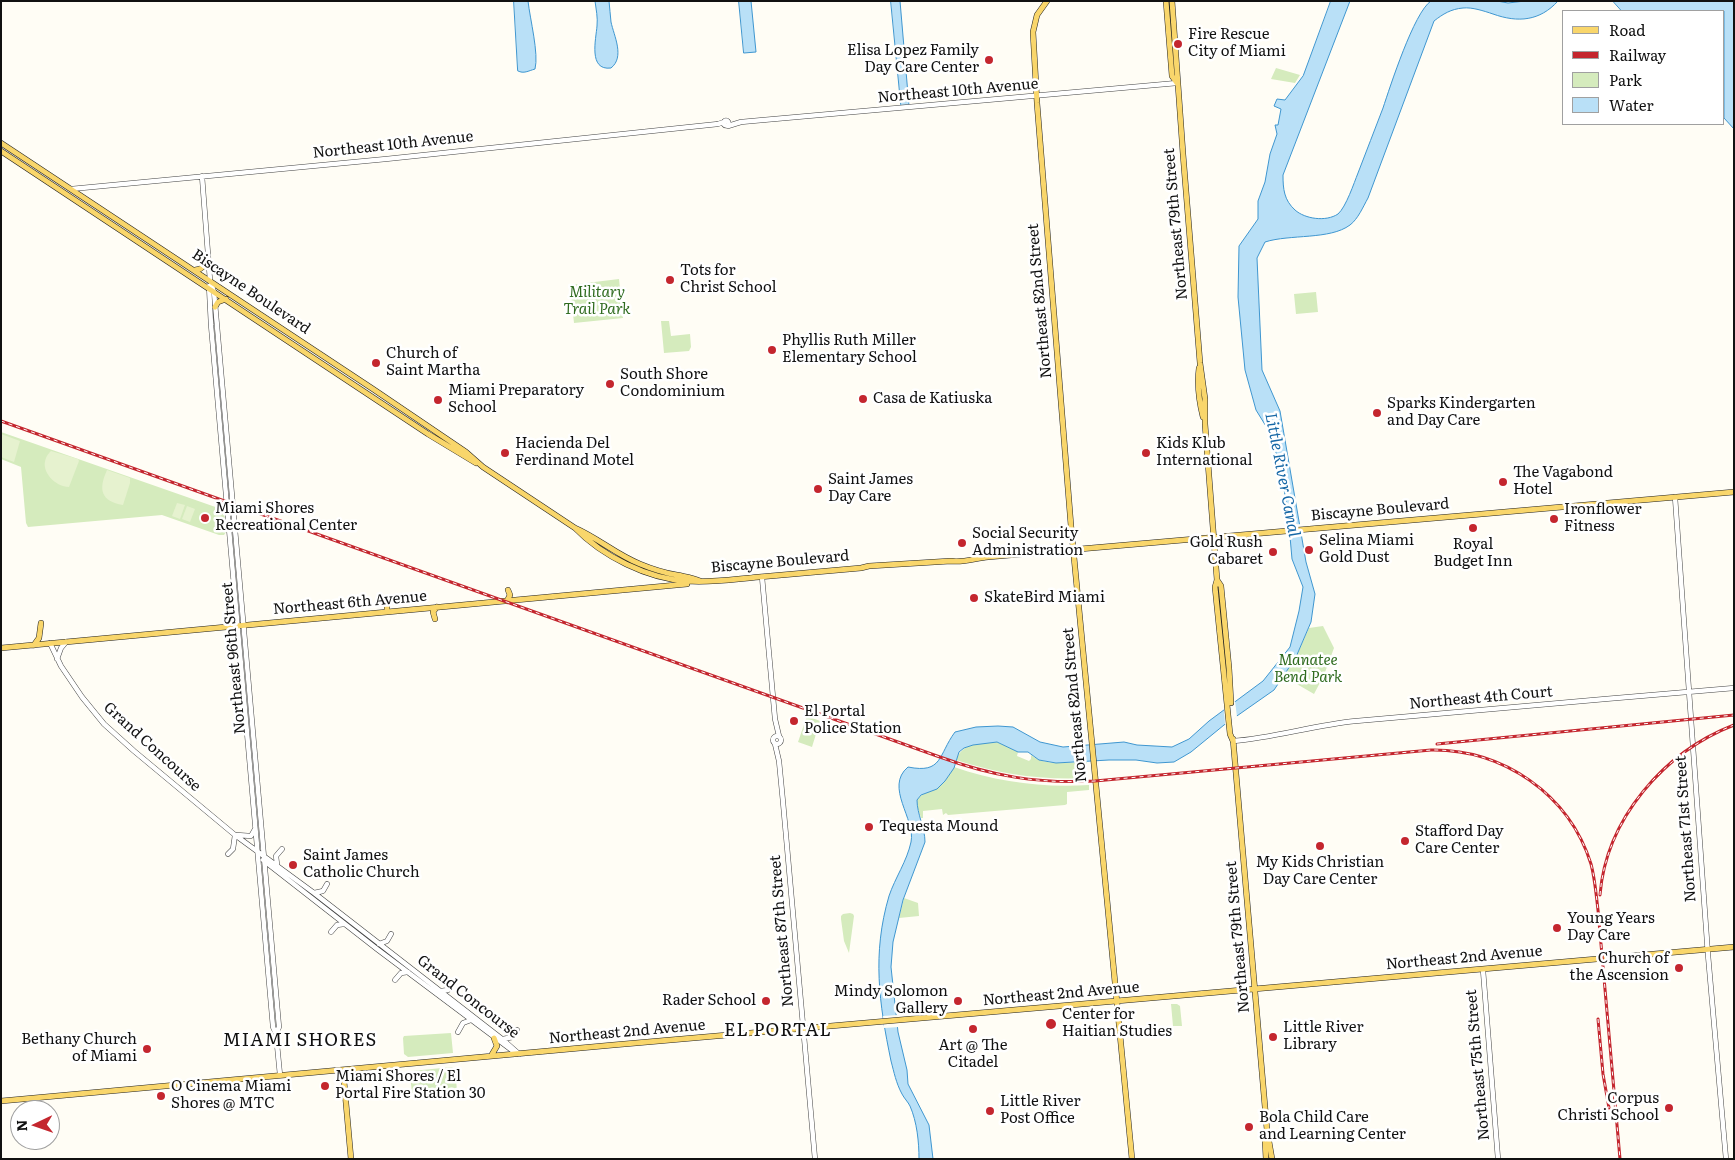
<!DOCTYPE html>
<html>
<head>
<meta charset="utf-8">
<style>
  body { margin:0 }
  #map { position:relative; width:1735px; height:1160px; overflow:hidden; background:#fffdf5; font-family:Literata,serif }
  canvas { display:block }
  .frame { position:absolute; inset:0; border:2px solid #111; pointer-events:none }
  .legend { position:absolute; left:1562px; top:10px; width:162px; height:115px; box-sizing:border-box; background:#fff; border:1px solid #a0a0a0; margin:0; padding:6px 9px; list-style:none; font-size:15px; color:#111 }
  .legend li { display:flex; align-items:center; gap:10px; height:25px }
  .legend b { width:25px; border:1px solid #a0a0a0 }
  .north { position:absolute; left:10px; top:1100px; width:50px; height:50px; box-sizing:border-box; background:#fff; border:1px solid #a0a0a0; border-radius:50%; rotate:267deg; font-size:14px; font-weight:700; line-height:20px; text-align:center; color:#111 }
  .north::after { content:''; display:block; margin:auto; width:18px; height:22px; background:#c4262e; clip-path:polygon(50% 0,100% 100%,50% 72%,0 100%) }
</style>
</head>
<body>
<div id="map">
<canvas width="1735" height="1160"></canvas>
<div class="frame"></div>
<ul class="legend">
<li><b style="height:6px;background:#f9d66b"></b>Road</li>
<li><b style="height:6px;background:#c4262e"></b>Railway</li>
<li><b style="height:14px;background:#d5ebbd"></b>Park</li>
<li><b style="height:14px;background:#b9e0f7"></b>Water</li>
</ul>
<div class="north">N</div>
</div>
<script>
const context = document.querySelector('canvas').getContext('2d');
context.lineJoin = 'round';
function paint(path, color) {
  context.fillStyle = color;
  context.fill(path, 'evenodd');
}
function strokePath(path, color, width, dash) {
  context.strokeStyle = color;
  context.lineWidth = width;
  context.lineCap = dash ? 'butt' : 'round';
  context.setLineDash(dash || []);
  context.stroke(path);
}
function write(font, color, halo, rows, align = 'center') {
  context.font = font + ' Literata,serif';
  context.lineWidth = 5;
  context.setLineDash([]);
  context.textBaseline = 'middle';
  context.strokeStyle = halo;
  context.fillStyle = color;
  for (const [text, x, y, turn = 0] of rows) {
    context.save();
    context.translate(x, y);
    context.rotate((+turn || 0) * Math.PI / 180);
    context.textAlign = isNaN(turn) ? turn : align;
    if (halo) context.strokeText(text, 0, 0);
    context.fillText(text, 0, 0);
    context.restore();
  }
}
paint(new Path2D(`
  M1276 68 1300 75 1295 83 1271 79Z
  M619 279 623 318 574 323 570 285Z
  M1316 292 1318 312 1296 314 1294 294Z
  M661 321H669L671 336 690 334 691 347 689 351 664 353Z
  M1 432 224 510 226 532 224 535H219L162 515 28 527 26 523 21 467 1 459Z
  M1323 626 1334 648 1324 675 1314 694 1283 676 1296 657 1309 628Z
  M807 716 820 721 812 747 798 742Z
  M997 742 1018 752 1017 756 1029 761 1031 759V755C1046 767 1070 762 1087 762V764L1075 765 1074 771 1088 778C1039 780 1003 775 956 760 963 742 980 743 997 742Z
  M954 767C998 782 1042 788 1089 785V790L1067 792V804L1065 805 948 815 946 813 943 815 942 809 923 811V818H921L917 806V800C922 793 927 793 935 789 944 785 949 775 954 767Z
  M904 898 918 903 919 916 899 918Z
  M850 913 853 914 854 916 849 953 844 941 841 919V916L843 914Z
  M1171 1004H1177L1180 1006 1182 1026H1173Z
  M451 1033 453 1053 408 1057 404 1054 403 1038 404 1036Z
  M452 1067 455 1070 457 1090 412 1093 410 1075 412 1071Z`), '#d5ebbd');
paint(new Path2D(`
  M1 434 20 441 14 462 1 457Z
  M51 451 78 459 79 461 69 487C56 487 40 472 46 458 47 455 49 453 51 451Z
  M107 470 130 478V483L123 505C101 501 98 490 107 470Z
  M177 503 185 505 180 519 172 516Z
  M187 506 195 509 190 522 182 519Z`), '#e6f2cf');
const water = new Path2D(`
  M514 1H528C530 19 539 54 535 69 528 71 524 74 518 71Z
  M595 1H609C610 8 610 15 611 22 614 36 625 57 611 68 588 71 596 39 597 26 598 18 596 9 595 1Z
  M739 1H751L756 52 744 53Z
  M891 1H900L909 106 903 107 901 105Z
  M1331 1H1350L1283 175C1283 189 1284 200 1295 210 1305 219 1326 222 1338 214 1346 207 1354 183 1358 173 1366 151 1375 130 1383 108 1390 87 1414 12 1431 1H1497L1508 3 1525 1H1558C1540 21 1518 23 1493 14 1484 11 1472 7 1463 8 1451 9 1443 14 1434 21L1368 198C1363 207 1358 219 1350 225 1330 240 1290 234 1265 242L1257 258 1262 370 1280 411 1306 562 1315 594 1311 622 1296 657 1274 690 1224 725 1191 752 1174 762 1157 763 1136 760H1109L1056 763 1039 760 1028 752H1018L997 742 973 745 964 748 959 752 954 768 945 781 937 789 921 795 917 800C917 814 925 828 925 842L903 900 893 942 891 967 898 1032 907 1070 908 1084 929 1125 933 1159H919C919 1142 917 1122 910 1106 908 1102 904 1098 902 1094 896 1083 894 1072 891 1061 879 1003 872 954 889 896 895 878 907 861 911 842 916 819 884 787 908 767 943 774 938 755 955 732L976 727 998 726 1013 727 1040 742 1063 747 1124 742 1137 745 1172 747 1189 739 1209 721 1263 681 1290 647 1299 611 1303 587 1292 559 1288 514 1283 483 1272 436 1256 410 1245 370 1238 297 1239 246 1258 219V201L1265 182 1270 154 1277 134 1275 125H1278L1281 109 1274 106 1277 99 1285 100 1303 76Z
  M1613 1H1734V129L1724 118V11H1622Z`);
paint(water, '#b9e0f7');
strokePath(water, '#3f96cf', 1);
paint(new Path2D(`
  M1302 524 1303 535 1288 537 1287 525Z
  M1235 701 1237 717 1225 725 1224 708Z
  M898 1015 899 1027 884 1028 883 1016Z`), '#fffdf5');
const minor = new Path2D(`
  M723.5 123a2.5 2.5 0 1 1 5 0a2.5 2.5 0 1 1-5 0Z
  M728 126 741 122 763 120 1177 83
  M202 176 210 280 214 292 279 1027 276 1034
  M71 189 386 159 718 124 724 122
  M209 286 211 325 273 1027 276 1034 280 1075
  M1675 497 1708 955 1726 1159
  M762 577 775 719 779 736
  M50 643 61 666 82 697 104 724 134 751 235 835 314 893 502 1039 519 1054
  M57 659 61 648 66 642
  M773 740a4 4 0 1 1 8 0a4 4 0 1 1-8 0Z
  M1233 741C1274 738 1314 725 1356 721 1482 709 1608 699 1734 688
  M775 744 779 761 783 802 815 1159
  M237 835 251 836 255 829
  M228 854 233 849 235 835
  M263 860 377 949 513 1051
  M277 864 276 856 282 849
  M314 893 323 891 327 884
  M331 932 337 925 344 924
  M379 944 387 941 391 934
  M1483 970 1498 1159
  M395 980 401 973 408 972
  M441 991 448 990 454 983
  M458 1032 463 1023 471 1020
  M503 1039 513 1037 517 1030`);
const major = new Path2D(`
  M1047 1 1037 15 1033 32 1037 103 1071 526 1132 1159
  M1166 1 1172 76 1177 83
  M1172 1 1183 154 1200 363 1205 399V424L1217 580 1215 587 1230 734 1233 741
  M1 143 373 389 466 452 483 467 575 528C598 538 617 555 640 564 652 569 665 573 677 575 686 577 692 577 700 581
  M1 151 428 434 476 463
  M195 270 200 269 209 262
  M215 307 218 302 226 299
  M1199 368C1197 384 1199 401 1203 417
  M575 528C602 556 648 579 687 581 711 583 735 579 759 577 793 574 827 571 861 568L869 566 951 561C963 563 976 558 988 557L1734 492
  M1217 580 1221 586 1229 668 1231 703
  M507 601 510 595 508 590
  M387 612V602
  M435 619 433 612 437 607
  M34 645 39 638 41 623
  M1 648 687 584
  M1233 739 1267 1130 1272 1159
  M491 1056 497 1046 494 1038
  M343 1070 351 1159
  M1 1101 613 1045 1734 947
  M1266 1159 1265 1140 1267 1133`);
strokePath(minor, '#444', 5.5);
strokePath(major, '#222', 6);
strokePath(minor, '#fff', 4.5);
strokePath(major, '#f9d66b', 5);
const rail = new Path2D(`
  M1 421 937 756C992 776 1036 784 1095 781L1431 750C1503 749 1569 794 1591 864 1595 879 1596 894 1598 910L1620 1159
  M1437 744 1734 715
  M1600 895C1606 819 1664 752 1734 725
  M1598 1019 1603 1074 1609 1108`);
strokePath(rail, '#c4262e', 3);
strokePath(rail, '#fff', 1, [4]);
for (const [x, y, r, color] of [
  [1178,44,5,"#c4262e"],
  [989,60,5,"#c4262e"],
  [670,280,5,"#c4262e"],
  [772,350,5,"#c4262e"],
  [376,363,5,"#c4262e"],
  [610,384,5,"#c4262e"],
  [863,399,5,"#c4262e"],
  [438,400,5,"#c4262e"],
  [1377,413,5,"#c4262e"],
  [505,453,5,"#c4262e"],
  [1146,453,5,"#c4262e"],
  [1503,482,5,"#c4262e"],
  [818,489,5,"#c4262e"],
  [205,518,5,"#c4262e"],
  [1554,519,5,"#c4262e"],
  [1473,528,5,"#c4262e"],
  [962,543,5,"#c4262e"],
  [1309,550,5,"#c4262e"],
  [1273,552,5,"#c4262e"],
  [974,598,5,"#c4262e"],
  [794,721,5,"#c4262e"],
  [869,827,5,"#c4262e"],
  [1405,841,5,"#c4262e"],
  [1320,846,5,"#c4262e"],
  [293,865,5,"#c4262e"],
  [1557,928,5,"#c4262e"],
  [1679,968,5,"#c4262e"],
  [766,1001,5,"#c4262e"],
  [958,1001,5,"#c4262e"],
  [1051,1024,6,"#c4262e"],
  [973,1029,5,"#c4262e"],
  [1273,1037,5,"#c4262e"],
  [147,1049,5,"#c4262e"],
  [325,1086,5,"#c4262e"],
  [161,1096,5,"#c4262e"],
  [1669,1108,5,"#c4262e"],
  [990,1111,5,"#c4262e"],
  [1249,1127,5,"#c4262e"]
]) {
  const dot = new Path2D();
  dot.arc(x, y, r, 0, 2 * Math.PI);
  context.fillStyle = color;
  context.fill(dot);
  strokePath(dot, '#fff', 2);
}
write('15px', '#111', '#fff', [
  ["Fire Rescue",1188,35],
  ["City of Miami",1188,52],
  ["Elisa Lopez Family",979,51,"right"],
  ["Day Care Center",979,68,"right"],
  ["Tots for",680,271],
  ["Christ School",680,288],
  ["Phyllis Ruth Miller",782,341],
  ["Elementary School",782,358],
  ["Church of",386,354],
  ["Saint Martha",386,371],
  ["South Shore",620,375],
  ["Condominium",620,392],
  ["Miami Preparatory",448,391],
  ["School",448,408],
  ["Casa de Katiuska",873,399],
  ["Sparks Kindergarten",1387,404],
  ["and Day Care",1387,421],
  ["Hacienda Del",515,444],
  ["Ferdinand Motel",515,461],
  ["Kids Klub",1156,444],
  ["International",1156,461],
  ["The Vagabond",1513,473],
  ["Hotel",1513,490],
  ["Saint James",828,480],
  ["Day Care",828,497],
  ["Miami Shores",215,509],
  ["Recreational Center",215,526],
  ["Ironflower",1564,510],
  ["Fitness",1564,527],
  ["Social Security",972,534],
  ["Administration",972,551],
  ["Selina Miami",1319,541],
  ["Gold Dust",1319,558],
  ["Gold Rush",1263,543,"right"],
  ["Cabaret",1263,560,"right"],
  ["Royal",1473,545,"center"],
  ["Budget Inn",1473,562,"center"],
  ["SkateBird Miami",984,598],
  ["El Portal",804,712],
  ["Police Station",804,729],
  ["Tequesta Mound",879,827],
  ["Stafford Day",1415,832],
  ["Care Center",1415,849],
  ["Saint James",303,856],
  ["Catholic Church",303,873],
  ["My Kids Christian",1320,863,"center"],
  ["Day Care Center",1320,880,"center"],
  ["Young Years",1567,919],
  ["Day Care",1567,936],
  ["Church of",1669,959,"right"],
  ["the Ascension",1669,976,"right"],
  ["Mindy Solomon",948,992,"right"],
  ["Gallery",948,1009,"right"],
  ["Rader School",756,1001,"right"],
  ["Center for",1062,1015],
  ["Haitian Studies",1062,1032],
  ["Little River",1283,1028],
  ["Library",1283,1045],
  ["Bethany Church",137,1040,"right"],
  ["of Miami",137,1057,"right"],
  ["Art @ The",973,1046,"center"],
  ["Citadel",973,1063,"center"],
  ["Miami Shores / El",335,1077],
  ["Portal Fire Station 30",335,1094],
  ["O Cinema Miami",171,1087],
  ["Shores @ MTC",171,1104],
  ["Corpus",1659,1099,"right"],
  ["Christi School",1659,1116,"right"],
  ["Little River",1000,1102],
  ["Post Office",1000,1119],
  ["Bola Child Care",1259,1118],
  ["and Learning Center",1259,1135]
], 'left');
write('15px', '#111', '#fff', [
  ["Northeast 10th Avenue",958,91,-5],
  ["Northeast 10th Avenue",393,145,-6],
  ["Northeast 79th Street",1176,224,-95],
  ["Biscayne Boulevard",251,292,34],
  ["Northeast 82nd Street",1040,301,-95],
  ["Biscayne Boulevard",1380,510,-5],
  ["Biscayne Boulevard",780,562,-5],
  ["Northeast 6th Avenue",350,603,-5],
  ["Northeast 96th Street",234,658,-95],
  ["Northeast 4th Court",1481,698,-5],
  ["Northeast 82nd Street",1075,705,-95],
  ["Grand Concourse",152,747,42],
  ["Northeast 71st Street",1686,829,-94],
  ["Northeast 87th Street",782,931,-95],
  ["Northeast 79th Street",1238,937,-95],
  ["Northeast 2nd Avenue",1464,958,-5],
  ["Northeast 2nd Avenue",1061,994,-5],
  ["Grand Concourse",468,997,38],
  ["Northeast 2nd Avenue",627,1032,-5],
  ["Northeast 75th Street",1478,1065,-95]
]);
write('italic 15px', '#2f6b1f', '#fff', [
  ["Military",597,293],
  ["Trail Park",597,310],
  ["Manatee",1308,661],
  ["Bend Park",1308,678]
]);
write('italic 16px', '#1768a6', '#fff', [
  ["Little River Canal",1282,475,79]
]);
context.letterSpacing = '1px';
write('18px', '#111', '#fff', [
  ["EL PORTAL",778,1031],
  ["MIAMI SHORES",300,1041]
]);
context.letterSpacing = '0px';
</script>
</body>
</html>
